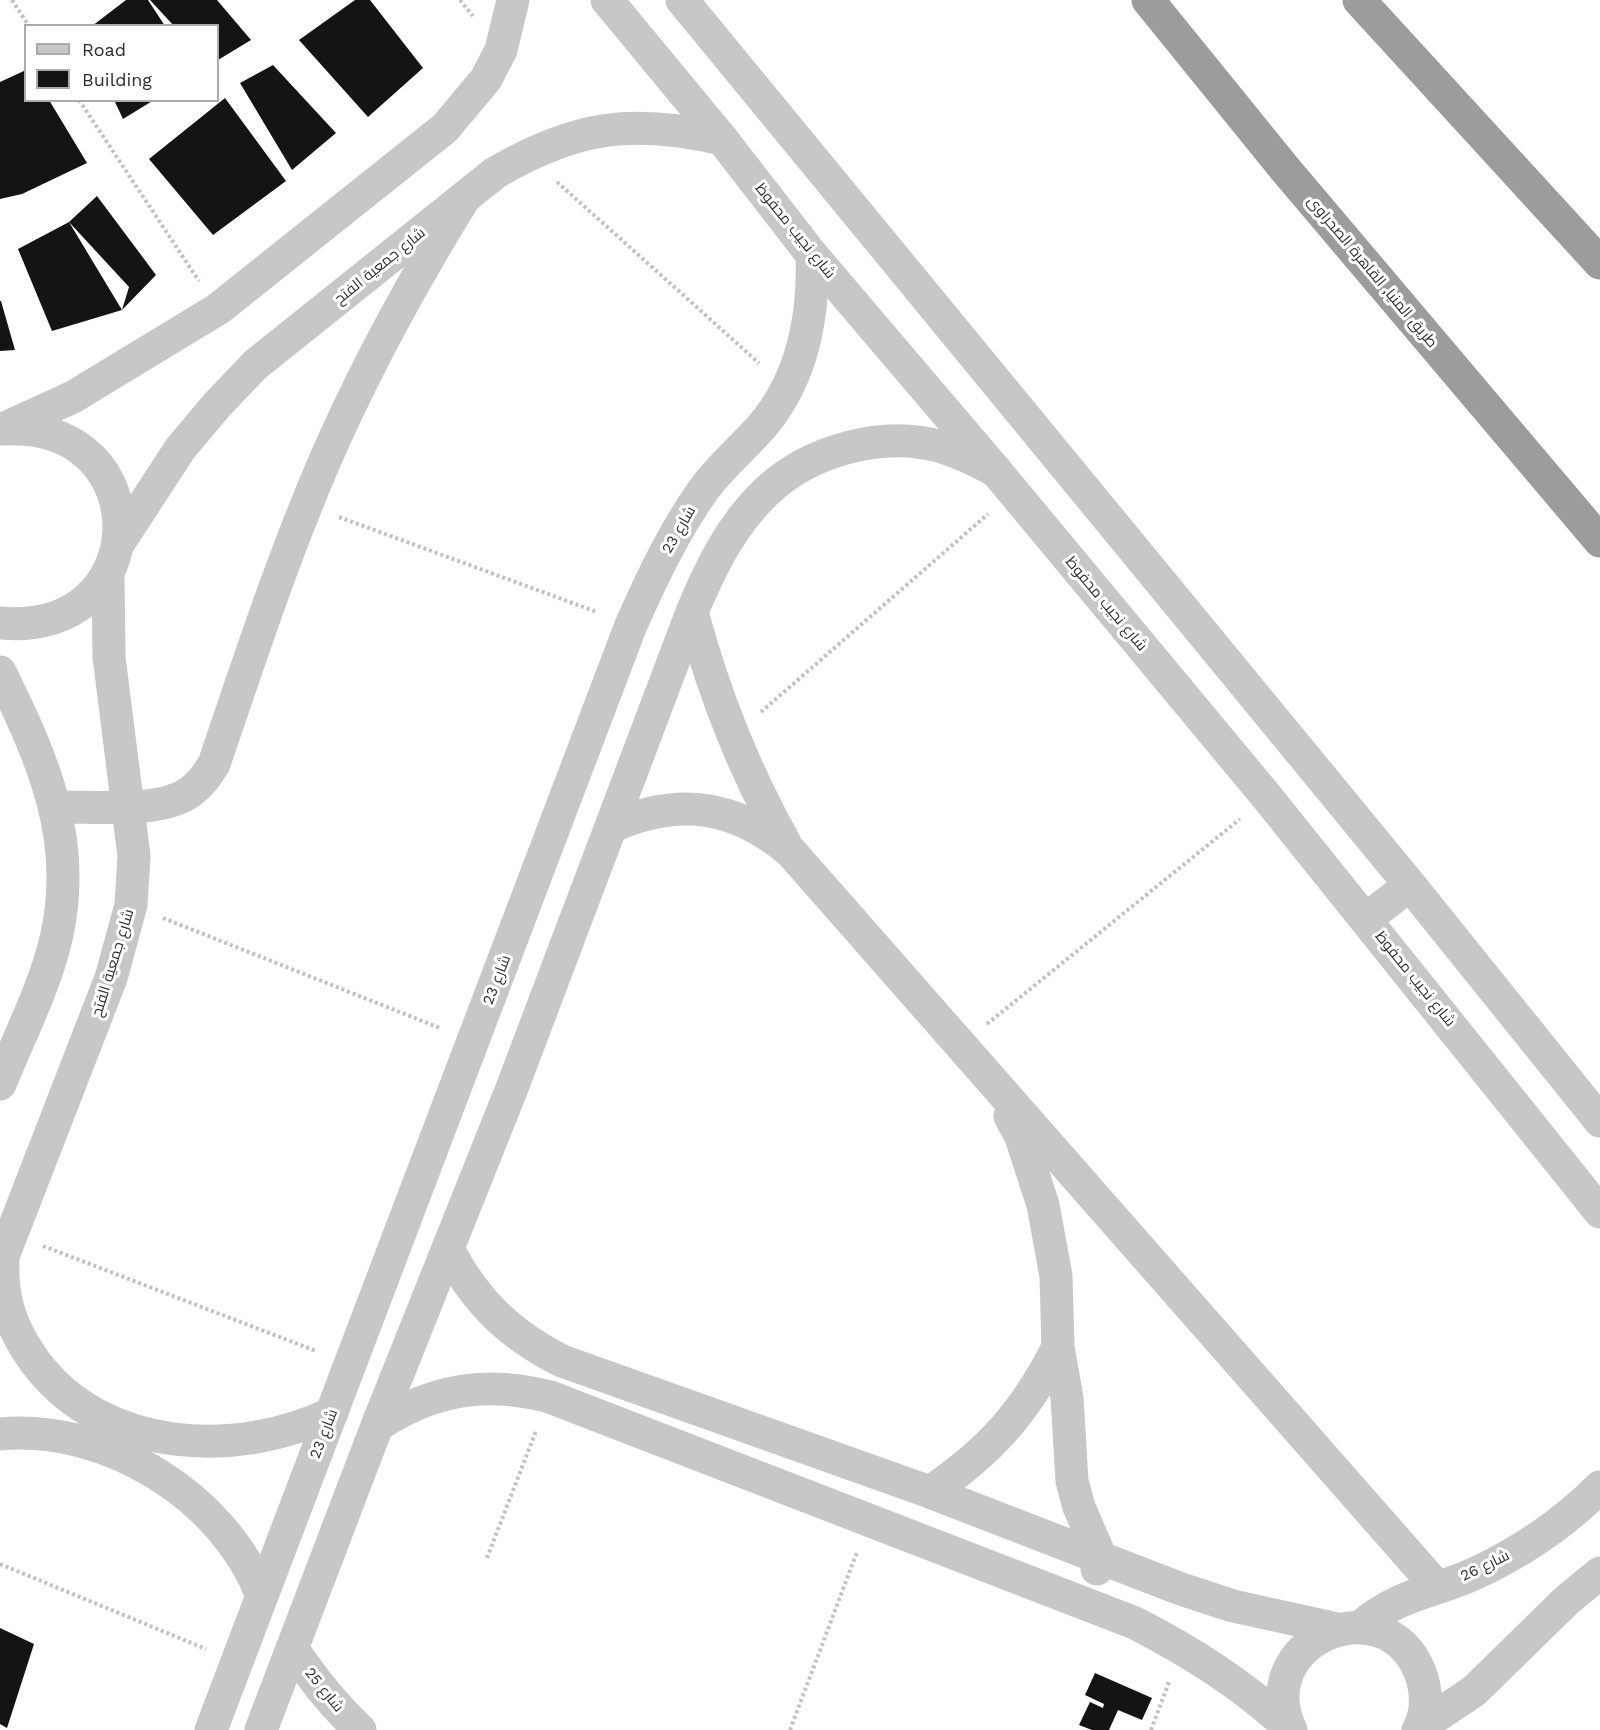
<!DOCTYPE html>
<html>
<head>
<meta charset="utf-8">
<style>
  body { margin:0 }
  #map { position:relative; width:1600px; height:1730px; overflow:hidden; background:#fff; font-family:"Work Sans",sans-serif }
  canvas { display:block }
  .legend { position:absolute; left:24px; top:24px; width:195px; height:78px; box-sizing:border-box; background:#fff; border:2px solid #ababab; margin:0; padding:8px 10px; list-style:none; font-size:18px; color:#2d2d2d }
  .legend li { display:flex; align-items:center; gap:12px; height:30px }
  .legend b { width:30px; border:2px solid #ababab }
</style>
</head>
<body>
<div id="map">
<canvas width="1600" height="1730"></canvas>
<ul class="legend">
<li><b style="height:8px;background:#c7c7c7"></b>Road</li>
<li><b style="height:16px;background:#141414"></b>Building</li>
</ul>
</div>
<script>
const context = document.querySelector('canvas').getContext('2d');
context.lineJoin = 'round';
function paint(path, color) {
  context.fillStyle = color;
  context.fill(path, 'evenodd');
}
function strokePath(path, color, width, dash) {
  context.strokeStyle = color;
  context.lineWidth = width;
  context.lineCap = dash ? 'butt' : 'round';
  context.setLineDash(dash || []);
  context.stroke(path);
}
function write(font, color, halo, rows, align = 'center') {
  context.font = font + ' "Work Sans",Cairo,sans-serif';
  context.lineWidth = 6;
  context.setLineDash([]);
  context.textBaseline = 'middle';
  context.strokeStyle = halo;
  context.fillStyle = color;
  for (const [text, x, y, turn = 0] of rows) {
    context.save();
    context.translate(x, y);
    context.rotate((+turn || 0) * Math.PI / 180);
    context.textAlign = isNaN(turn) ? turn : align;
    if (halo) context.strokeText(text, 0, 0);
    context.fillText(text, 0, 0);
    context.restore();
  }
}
paint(new Path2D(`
  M126 0H148L165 26H92Z
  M150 0H217L251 40 218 60V26H174Z
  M355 0H370L423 68 368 117 299 40Z
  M273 65 336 133 292 170 240 83Z
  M26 70V100H49L87 163 22 194 0 199V82Z
  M225 98 286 181 213 235 149 159Z
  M114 100H154L123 119Z
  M97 196 156 275 122 310 129 287 69 222 122 310 52 331 18 249 69 222Z
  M0 301H1L15 350 0 351Z
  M0 1628 34 1644 7 1728 0 1724Z
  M1095 1673 1152 1698 1142 1720 1118 1710 1109 1730H1092L1079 1725 1090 1702 1103 1708 1104 1704 1085 1695Z`), '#141414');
strokePath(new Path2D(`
  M12 0 29 26
  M460 0 473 16
  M79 100 199 281
  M557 182 759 363
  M339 517 597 612
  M761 712 988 514
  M163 918 440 1028
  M987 1024 1240 819
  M43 1246 316 1351
  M487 1558 536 1431
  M0 1564 206 1649
  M790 1730 857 1552
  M1151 1730 1169 1682`), '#c1c1c1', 4, [3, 3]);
strokePath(new Path2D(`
  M3 429 73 397 218 309 445 128 486 79 501 50 513 0
  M118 544 180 449 216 406 255 365 495 173C575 126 633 118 722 139
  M692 612C714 694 744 770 785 843
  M0 623C156 638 159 422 6 429
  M0 672C43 759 79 840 56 939 44 989 19 1037 0 1084
  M56 807C93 806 160 814 190 792 201 784 207 775 214 764 251 655 287 545 334 440 372 356 416 276 465 197
  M613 826C680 797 735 805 791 852L1437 1587
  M1010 1116 1021 1137 1043 1205 1056 1276 1058 1347 1067 1398 1072 1481 1079 1507 1101 1558 1097 1569
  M449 1251C476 1302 510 1335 562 1361L930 1492 1181 1589 1233 1606 1338 1629
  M3 1257C1 1300 11 1329 36 1363 104 1453 237 1459 332 1413
  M0 1264 111 978 131 905 134 856 109 657 108 574
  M377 1426C431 1389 487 1380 550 1397L1135 1623C1193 1653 1240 1683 1289 1727
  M0 1434C106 1424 224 1496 262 1596
  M930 1492C990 1452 1026 1411 1058 1347
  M1360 1627C1401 1592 1431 1594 1476 1573 1521 1552 1565 1522 1600 1487
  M292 1648C312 1678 333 1705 360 1730
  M1420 1727 1474 1691 1567 1600 1600 1573
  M211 1730 631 625C652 578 674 531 704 489 721 466 744 447 763 425 803 377 814 315 812 255
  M261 1730 377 1426 512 1088 692 612C710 569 731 525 766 492 810 450 883 430 942 447 961 453 978 461 996 471
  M1291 1730C1249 1642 1384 1583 1420 1672 1427 1690 1428 1713 1418 1730`), '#c7c7c7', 33);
strokePath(new Path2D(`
  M607 0 722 139 812 255 996 471 1267 797 1600 1212
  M682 0 1410 885 1600 1121
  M1366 919 1410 885`), '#c7c7c7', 33);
strokePath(new Path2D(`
  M1148 0 1285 169 1600 541
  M1359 0 1600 263`), '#9c9c9c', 33);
write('15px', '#2d2d2d', '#fff', [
  ["شارع نجيب محفوظ",795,231,51],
  ["شارع جمعية الفتح",380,266,-39],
  ["طريق المنيا, القاهرة الصحراوى",1372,272,50],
  ["شارع 23",679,530,-60],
  ["شارع نجيب محفوظ",1106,604,50],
  ["شارع جمعية الفتح",113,963,-73],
  ["شارع نجيب محفوظ",1415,979,51],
  ["شارع 23",497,980,-69],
  ["شارع 23",324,1434,-69],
  ["شارع 26",1485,1566,-26],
  ["شارع 25",324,1690,51]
]);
</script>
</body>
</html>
